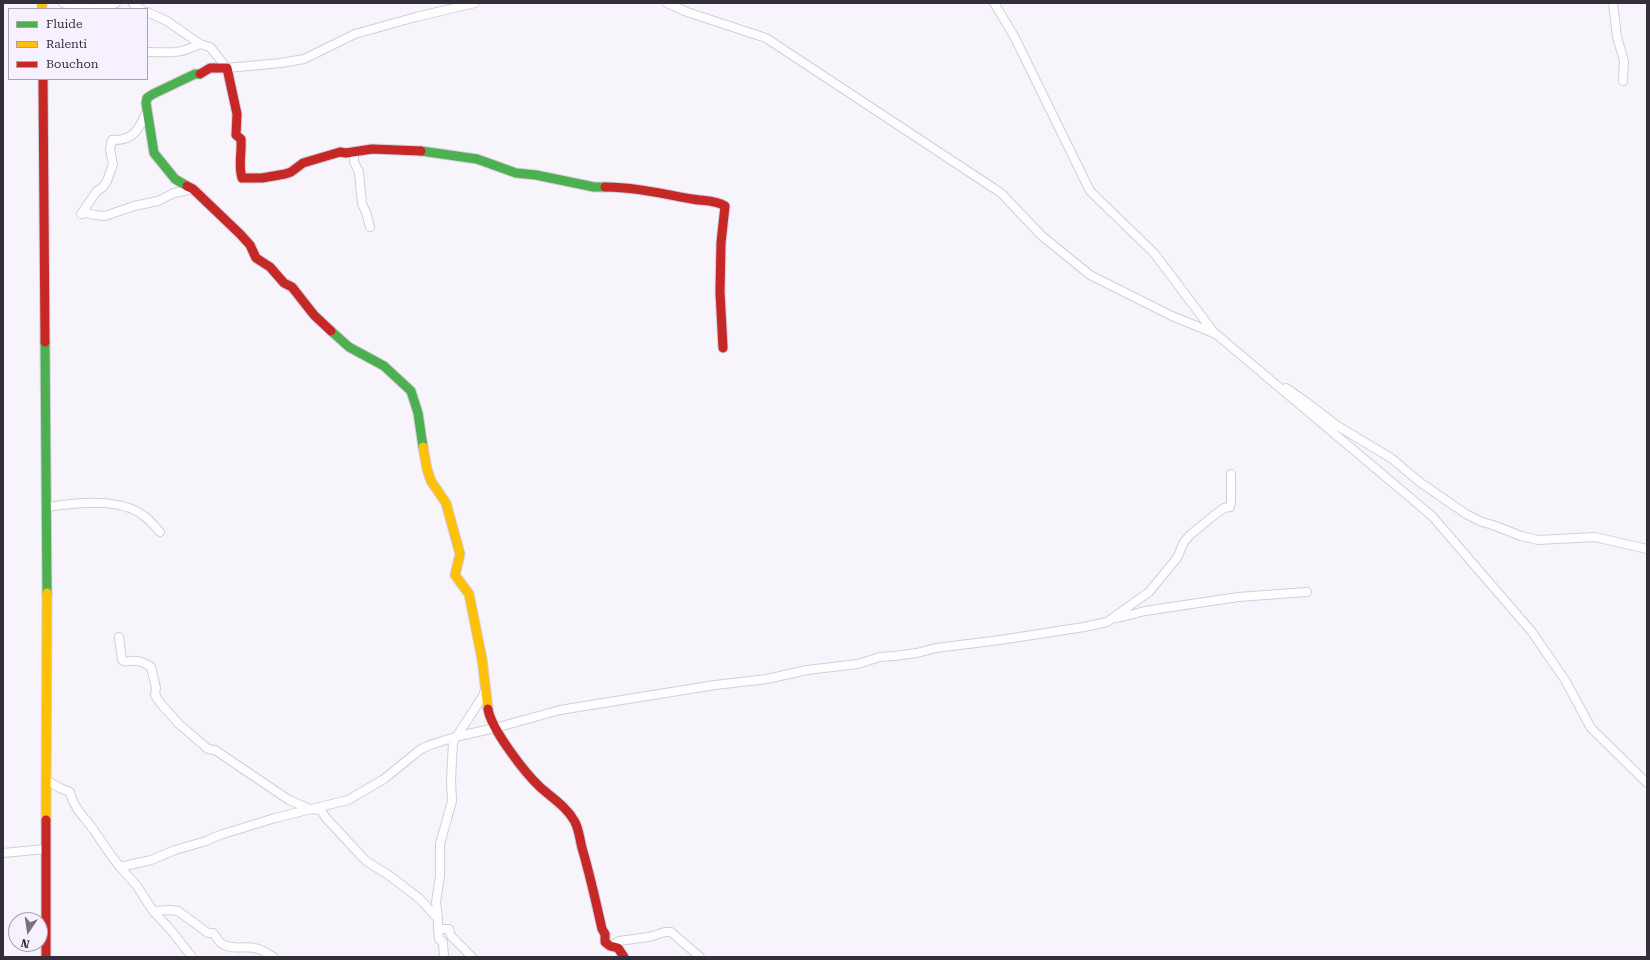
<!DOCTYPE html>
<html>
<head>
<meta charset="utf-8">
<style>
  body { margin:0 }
  #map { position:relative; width:1650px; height:960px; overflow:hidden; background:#f7f4fc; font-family:"Roboto Serif",serif }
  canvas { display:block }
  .frame { position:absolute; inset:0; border:4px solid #342e3b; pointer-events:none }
  .legend { position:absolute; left:8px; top:8px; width:140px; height:72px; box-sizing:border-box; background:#f6f0ff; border:1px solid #a8a2b1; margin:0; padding:5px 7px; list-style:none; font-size:12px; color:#342e3b }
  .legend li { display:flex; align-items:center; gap:8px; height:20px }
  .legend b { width:20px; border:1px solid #a8a2b1 }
  .north { position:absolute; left:8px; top:912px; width:40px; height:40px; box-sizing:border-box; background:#f6f0ff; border:1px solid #a8a2b1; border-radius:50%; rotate:193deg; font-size:11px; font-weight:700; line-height:16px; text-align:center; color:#342e3b }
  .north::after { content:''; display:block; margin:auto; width:14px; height:18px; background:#78737f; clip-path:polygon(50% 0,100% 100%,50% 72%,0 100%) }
</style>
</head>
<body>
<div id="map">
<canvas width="1650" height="960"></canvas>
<div class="frame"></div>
<ul class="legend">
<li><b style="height:5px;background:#4caf50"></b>Fluide</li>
<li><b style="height:5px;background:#ffc107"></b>Ralenti</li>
<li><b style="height:5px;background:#c62828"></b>Bouchon</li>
</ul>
<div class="north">N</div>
</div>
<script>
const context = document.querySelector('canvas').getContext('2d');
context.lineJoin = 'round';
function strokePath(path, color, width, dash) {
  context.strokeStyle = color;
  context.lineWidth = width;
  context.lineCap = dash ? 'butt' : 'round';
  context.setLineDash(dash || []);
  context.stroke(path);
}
const street = new Path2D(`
  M63 3C79 9 101 11 116 3
  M133 3 134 5 141 9
  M667 3 687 12 766 38 1001 193 1042 236 1090 275 1172 316 1216 334 1432 516 1532 632 1565 680 1591 728 1647 783
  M994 3 1014 36 1090 191 1154 253 1215 334
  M1613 3 1617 37 1624 61 1623 81
  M147 12 167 21 200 44 210 47 227 68 281 63 304 59 355 34 416 17 475 3
  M147 52C171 52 177 55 200 44
  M354 152V162L359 172 362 204 366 212 370 227
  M81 214 97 191 103 187 107 181 113 164 110 149 112 140C134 141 139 129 147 111
  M81 214 87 213 95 215 105 216 134 206 158 201 174 193 193 189
  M1286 388 1305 401 1336 425 1391 458 1421 483 1466 514 1482 522 1493 525 1521 536 1538 540 1595 537 1647 549
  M47 507C76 503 120 497 144 516 150 520 155 527 160 532
  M1118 618 1145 611 1238 597 1307 592
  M119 637 122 660C126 663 127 661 132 661 139 660 145 663 151 667L156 688 155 695 161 704 179 724 208 749 215 750 289 800 310 809 321 810 326 818 366 861 390 876 420 899 438 919V929H449L451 936 472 957
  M46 780 60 788 70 792C73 807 84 817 93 829 102 842 110 855 120 867L151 860 175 850 206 841 220 835 275 818 348 800 384 779 421 749 430 745 455 737 495 728 560 710 715 685 767 679 807 670 858 664 880 657 894 656 917 653 936 648 1000 640 1084 627 1107 622 1149 592 1177 558 1184 542 1190 535 1213 516 1224 508 1230 507 1231 502V474
  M3 853 46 849
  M120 867 137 886 153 911 170 929 192 957
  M153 911 170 910 178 911 208 933H213C216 936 218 941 221 943 229 950 245 946 254 948 262 949 268 954 274 957
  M438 919 436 902 440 876V844L452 801 451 780 453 742 483 696 485 689
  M438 929 439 939 443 942 444 957
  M610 946 619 941 649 937 665 932H671L700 957`);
const fast = new Path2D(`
  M421 151 477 159 516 173 536 175 594 187H605
  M187 186 175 179 154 153 146 103 147 98 153 94 195 74H200
  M331 331 349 347 384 366 411 391 418 413 423 447
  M45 342 47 593`);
const slow = new Path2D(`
  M42 3V9
  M423 447 427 469 431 481 446 503 460 554 455 575 469 594 482 659 488 709
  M46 820 47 593`);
const jam = new Path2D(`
  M200 74 210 68H227L237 114 236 135 241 139C242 153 238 166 242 178H262L285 174 291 172 303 163 340 152 346 153 372 149 421 151
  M43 79 45 342
  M187 186 193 189 240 234 250 245 256 258 270 267 284 283 292 287 314 315 331 331
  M605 187C635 187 663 194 692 199 702 201 716 200 725 206L721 243 720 292 723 348
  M488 709C491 729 525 773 540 787 552 798 567 807 575 822 579 830 580 840 582 848 590 875 596 902 602 929L605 934V942L610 946 618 948 624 957
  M46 957V820`);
strokePath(street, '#d3cfd9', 10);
strokePath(fast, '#d3cfd9', 11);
strokePath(slow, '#d3cfd9', 11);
strokePath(jam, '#d3cfd9', 11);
strokePath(street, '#fefdff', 8);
strokePath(fast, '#4caf50', 9);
strokePath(slow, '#ffc107', 9);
strokePath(jam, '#c62828', 9);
</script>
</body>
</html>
